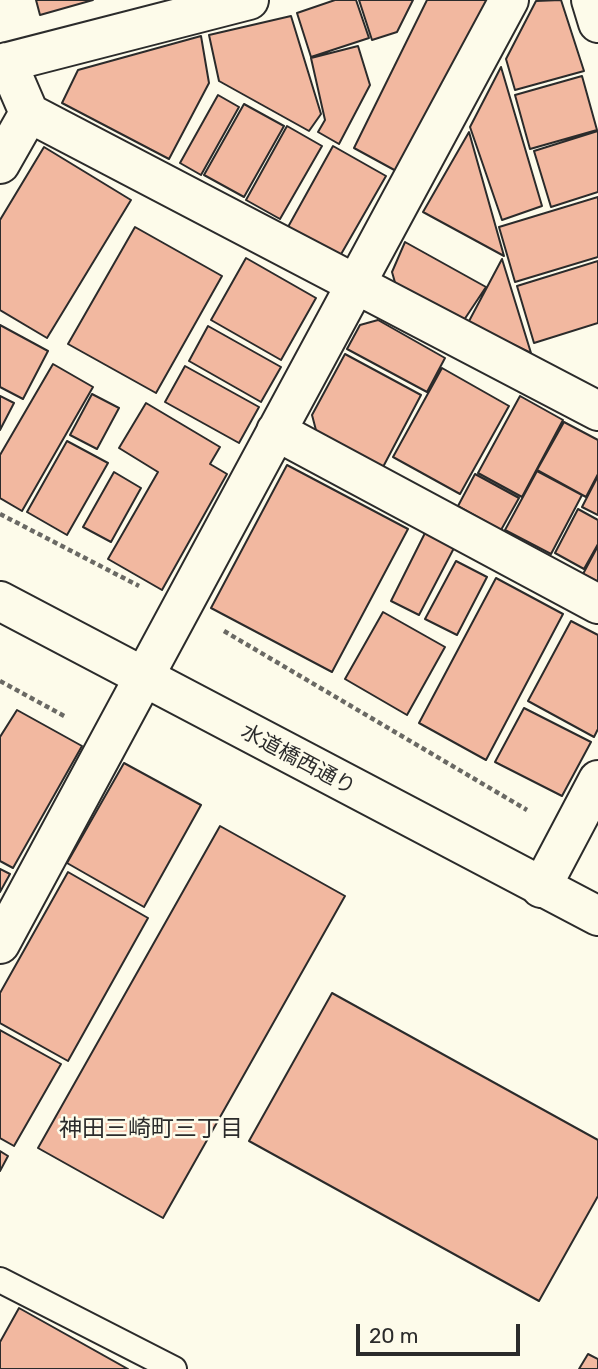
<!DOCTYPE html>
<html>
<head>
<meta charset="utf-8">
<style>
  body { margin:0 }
  #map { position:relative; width:598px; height:1369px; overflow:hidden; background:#fdfbea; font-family:Rubik,sans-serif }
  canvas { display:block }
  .scale { position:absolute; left:356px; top:1324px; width:164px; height:32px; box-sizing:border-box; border:4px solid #2b2b2b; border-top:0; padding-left:9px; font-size:21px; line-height:24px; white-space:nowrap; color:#2b2b2b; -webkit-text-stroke:5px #fdfbea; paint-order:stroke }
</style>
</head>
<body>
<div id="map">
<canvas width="598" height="1369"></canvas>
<div class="scale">20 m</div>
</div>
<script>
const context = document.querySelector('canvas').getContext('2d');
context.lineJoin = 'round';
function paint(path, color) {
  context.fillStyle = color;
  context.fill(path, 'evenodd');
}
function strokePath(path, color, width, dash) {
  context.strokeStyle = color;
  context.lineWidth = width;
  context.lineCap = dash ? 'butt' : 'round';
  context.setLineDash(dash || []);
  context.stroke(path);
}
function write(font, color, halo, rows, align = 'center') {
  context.font = font + ' Rubik,"Noto Sans JP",sans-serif';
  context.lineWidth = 5;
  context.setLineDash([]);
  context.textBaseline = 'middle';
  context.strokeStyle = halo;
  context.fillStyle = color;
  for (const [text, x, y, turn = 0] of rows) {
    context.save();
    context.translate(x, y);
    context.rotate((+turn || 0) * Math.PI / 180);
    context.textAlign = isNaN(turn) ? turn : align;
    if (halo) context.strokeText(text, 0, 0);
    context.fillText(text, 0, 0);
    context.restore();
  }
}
const building = new Path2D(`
  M36 0H93L40 15Z
  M335 0H356L369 38 311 57 297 13Z
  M359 0H413L397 32 372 40Z
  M427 0H493L398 172 354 148Z
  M561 0 584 71 515 90 506 59 536 1Z
  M291 16 321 114 309 131 219 81 209 35Z
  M201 36 209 83 169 159 62 103 78 70Z
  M358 46 370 85 339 144 318 132 325 120 311 58Z
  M501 67 542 206 502 220 470 127Z
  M582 76 597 130 530 149 515 95Z
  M218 95 239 107 201 175 180 163Z
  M244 104 284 126 244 197 204 175Z
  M287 126 322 146 280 219 246 200Z
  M598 131V192L551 207 534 151Z
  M469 132 504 256 423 212Z
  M333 146 386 176 340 256 288 227Z
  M44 147 131 200 47 338 0 310V220Z
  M598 197V257L515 282 499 227Z
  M135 227 222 276 156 393 68 344Z
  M405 242 486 287 462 323 396 286 392 272Z
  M246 258 316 298 281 360 211 320Z
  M502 259 531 353 468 323Z
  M598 261V323L534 343 517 286Z
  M378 320 445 358 427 392 347 349 360 325Z
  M0 325 48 351 23 399 0 387Z
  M208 326 281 367 261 402 189 361Z
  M345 354 421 395 383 467 317 434 312 415Z
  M53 364 93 387 22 511 0 498V455Z
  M185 366 259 407 239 443 165 402Z
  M442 368 509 406 460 494 393 457Z
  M92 394 119 408 97 449 70 435Z
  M0 396 14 403 0 430Z
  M520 396 563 420 522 497 478 473Z
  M146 403 220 447 210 464 227 474 162 590 108 559 158 472 119 448Z
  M564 422 598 440V474L586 497 537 470Z
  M67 441 108 463 67 535 27 512Z
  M287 465 408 529 332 672 211 608Z
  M537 471 582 495 551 554 505 530Z
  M114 472 141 488 111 542 83 527Z
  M475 474 519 498 501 530 458 506Z
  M598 476V515L582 507Z
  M578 509 598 520V544L584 569 555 553Z
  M425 533 454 548 419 615 391 601Z
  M598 546V582L583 574Z
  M456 561 487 577 457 635 425 619Z
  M496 578 563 614 486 760 419 723Z
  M383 612 445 647 407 715 345 679Z
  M571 621 598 635V729L594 737 528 701Z
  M524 708 591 742 562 796 495 762Z
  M17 710 82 746 13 868 0 861V737Z
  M124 763 201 805 144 907 67 863Z
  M220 826 345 896 163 1218 38 1148Z
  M0 869 10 874 0 892Z
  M68 872 148 918 68 1061 0 1023V993Z
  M332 993 598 1140V1196L539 1301 249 1141Z
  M0 1030 61 1064 14 1146 0 1138Z
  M0 1151 8 1156 0 1171Z
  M19 1308 128 1369H0V1342Z
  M588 1354 598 1359V1369H579Z`);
paint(building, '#f2b8a0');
strokePath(building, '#2b2b2b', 2);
const service = new Path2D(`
  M0 1280 174 1369`);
const minor = new Path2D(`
  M591 0 598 23
  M7 62 29 113 598 411
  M0 64 249 0
  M0 164 29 113
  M276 431 598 604
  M541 888 598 780
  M0 944 509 0`);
const tertiary = new Path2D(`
  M0 601 598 916`);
strokePath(service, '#2b2b2b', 28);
strokePath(minor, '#2b2b2b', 42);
strokePath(tertiary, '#2b2b2b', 42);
strokePath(new Path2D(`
  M0 514 139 586
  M224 631 527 810
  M0 681 66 717`), '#6a6964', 4.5, [5, 3.5]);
strokePath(service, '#fdfbea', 24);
strokePath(minor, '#fdfbea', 38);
strokePath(tertiary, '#fdfbea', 38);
write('21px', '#2b2b2b', '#fdfbea', [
  ["水道橋西通り",298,760,28]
]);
write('23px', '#2b2b2b', '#fdfbea', [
  ["神田三崎町三丁目",151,1129]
]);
</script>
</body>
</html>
